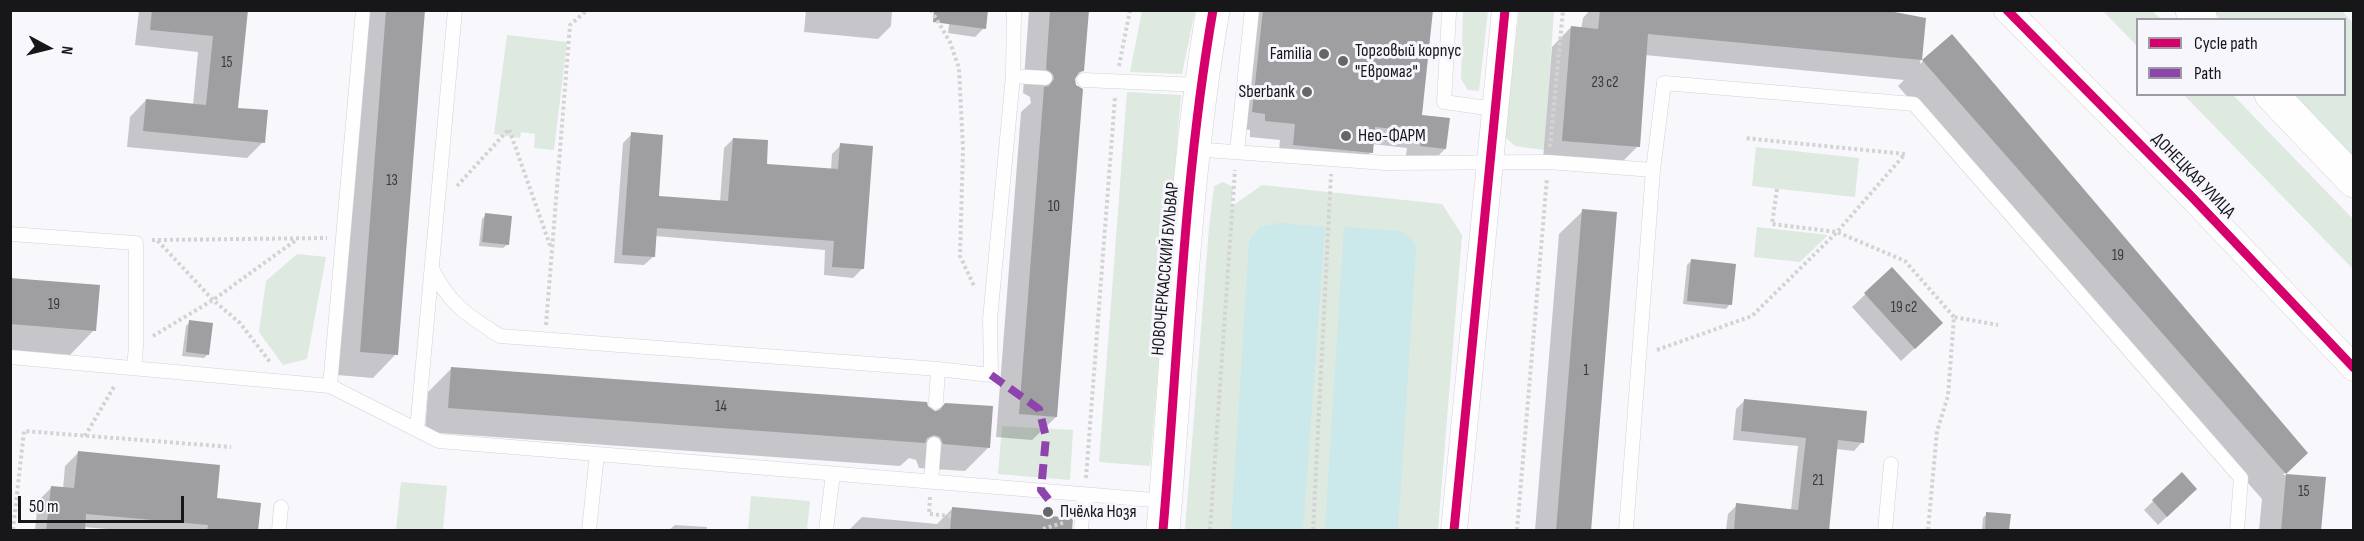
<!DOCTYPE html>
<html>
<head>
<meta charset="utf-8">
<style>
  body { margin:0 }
  #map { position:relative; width:2364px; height:541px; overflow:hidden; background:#f8f7fc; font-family:"Sofia Sans Condensed",sans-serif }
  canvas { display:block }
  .frame { position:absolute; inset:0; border:12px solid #171619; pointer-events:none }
  .legend { position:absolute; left:2136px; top:18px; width:210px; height:78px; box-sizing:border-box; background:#f7f6fd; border:2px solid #9d9ca2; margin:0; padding:8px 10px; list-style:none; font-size:18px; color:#171619 }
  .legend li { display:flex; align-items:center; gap:12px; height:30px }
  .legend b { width:30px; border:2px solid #9d9ca2 }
  .north { position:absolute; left:18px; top:18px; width:60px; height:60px; -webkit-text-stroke:4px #f7f6fd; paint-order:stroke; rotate:97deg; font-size:16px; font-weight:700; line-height:24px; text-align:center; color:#171619 }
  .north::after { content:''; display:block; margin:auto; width:21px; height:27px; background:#171619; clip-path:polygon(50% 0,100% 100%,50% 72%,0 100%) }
  .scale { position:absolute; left:18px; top:496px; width:166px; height:27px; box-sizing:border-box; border:3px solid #171619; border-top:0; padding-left:8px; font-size:18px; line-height:21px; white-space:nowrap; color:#171619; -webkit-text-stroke:4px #f7f6fd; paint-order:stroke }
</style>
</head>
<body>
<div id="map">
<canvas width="2364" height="541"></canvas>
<div class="frame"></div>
<ul class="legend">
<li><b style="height:8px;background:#d6006c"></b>Cycle path</li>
<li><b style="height:8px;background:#8e44ad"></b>Path</li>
</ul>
<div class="north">N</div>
<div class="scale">50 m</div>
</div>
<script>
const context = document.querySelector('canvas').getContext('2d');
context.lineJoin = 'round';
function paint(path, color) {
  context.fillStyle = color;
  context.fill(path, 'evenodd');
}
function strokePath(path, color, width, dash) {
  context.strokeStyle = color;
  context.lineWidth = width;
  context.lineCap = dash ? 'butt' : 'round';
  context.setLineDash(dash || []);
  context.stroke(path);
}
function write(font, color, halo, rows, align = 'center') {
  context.font = font + ' "Sofia Sans Condensed",sans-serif';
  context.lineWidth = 6;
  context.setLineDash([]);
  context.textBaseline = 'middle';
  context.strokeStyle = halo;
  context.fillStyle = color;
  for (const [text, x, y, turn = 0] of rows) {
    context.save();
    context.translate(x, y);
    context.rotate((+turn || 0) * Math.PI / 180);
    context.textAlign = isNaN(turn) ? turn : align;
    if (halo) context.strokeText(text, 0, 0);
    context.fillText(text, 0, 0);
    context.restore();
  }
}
paint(new Path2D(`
  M1142 11H1195L1182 74 1130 72Z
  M1463 11H1488L1479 91 1468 90 1461 79Z
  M1519 11H1554L1544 150 1515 146 1505 137Z
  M2103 11H2152L2161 19 2138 20 2137 46Z
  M2212 11H2342L2353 23V156L2294 95 2344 94V20L2221 19Z
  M507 35 567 42 554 150 534 148 535 134 521 132 520 138 494 134Z
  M1127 92 1181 95 1150 466 1099 462Z
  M2184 95H2233L2353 219V269Z
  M1756 147 1859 158 1855 197 1752 186Z
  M1223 182 1233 187 1231 207 1262 185 1442 204 1462 235 1438 530H1185L1209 228 1214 186Z
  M1757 227 1828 235 1800 262 1754 257Z
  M297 254 326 257 307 359 283 365 259 332 266 281Z
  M1002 426 1073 430 1070 480 998 474Z
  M401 482 447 486 443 530H396Z
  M751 496 810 501 807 530H748Z`), '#dee9e0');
paint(new Path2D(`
  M1279 223 1325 227 1303 530H1231L1249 242 1260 227Z
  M1344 227 1402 231 1414 242 1416 250 1398 530H1325Z`), '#cbe8ea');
paint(new Path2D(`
  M139 10H246L237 109 263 142 247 158 127 147 130 117 146 100 193 105 198 52 135 45Z
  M365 10H423L396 354 373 378 337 375Z
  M806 10H892L891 26 878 39 804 32Z
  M951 10 984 28 975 37 948 33Z
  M1029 10H1087L1083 70 1074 79 1075 86 1056 417 1032 440 996 437 1021 112 1031 103 1030 97 1023 93Z
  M1251 10H1432L1421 116 1445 149 1429 165 1405 161 1407 148 1372 144 1371 152 1355 168 1278 160 1280 140 1250 137V130L1236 128Z
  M1590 10H1865L1925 19 1920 64 1952 36 2305 452 2283 475 2324 478 2320 530H2259L2262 499 1898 86 1904 80 1645 55 1638 146 1618 166 1543 160 1552 47 1571 27 1581 29 1583 18Z
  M632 134 657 197 720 202 724 148 733 139 765 165 831 170 832 154 841 145 862 269 853 278 824 275 825 250 655 236 653 257 644 265 614 263 623 143Z
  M1583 211 1590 530H1535L1559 234Z
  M486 215 508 244 503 248 479 246 482 219Z
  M1691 261 1730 304 1726 309 1683 304 1687 265Z
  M1892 269 1928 336 1901 361 1852 307Z
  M10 279 94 330 70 355 10 350Z
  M190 322 208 354 204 358 182 356 186 326Z
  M452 368 935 412 945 404 989 447 965 471 919 468 916 460 909 458 900 466 425 432 428 392Z
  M1745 400 1862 442 1854 451 1836 449 1828 530H1726L1728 514 1737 505 1791 510 1798 446 1733 440 1736 409Z
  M78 453 215 500 256 530H120L83 527V530H35L38 501 51 488 63 489 65 466Z
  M2181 474 2187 498 2158 525 2144 510Z
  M953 508 1041 530H849L862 517 937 524Z
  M1987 514 2008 530H1982L1983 518Z
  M675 525 707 527V530H669Z`), '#0003');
paint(new Path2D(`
  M152 10H248L238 108 268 110 265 143 143 131 146 99 206 105 213 36 150 30Z
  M386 10H425L398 355 360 352Z
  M934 10H988L986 29 933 22Z
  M1050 10H1089L1084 71 1079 72 1075 79 1076 85 1083 89 1057 417 1019 414 1044 87 1049 86 1054 79 1053 74 1046 69Z
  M1263 10H1433L1422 115 1450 118 1446 149 1420 146 1422 132 1375 127 1373 153 1293 145 1295 124 1265 121V114L1252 112Z
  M1600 10H1884L1926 18 1922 60 1648 34 1640 147 1562 141 1571 26 1598 29Z
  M1952 34 2308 453 2286 474 1922 60Z
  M631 132 663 135 659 196 728 201 733 138 768 140 767 164 838 169 840 143 873 146 864 269 832 267 834 241 657 228 655 257 622 255Z
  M1582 209 1617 212 1591 531H1556Z
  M485 213 512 216 509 245 482 242Z
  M1691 259 1736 264 1732 305 1687 301Z
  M1892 267 1943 323 1915 349 1864 293Z
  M10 278 100 285 96 331 10 324Z
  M189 320 213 323 209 355 186 352Z
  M451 367 927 402 928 406 935 411 940 410 945 403 993 406 990 448 943 444 940 437 934 435 927 438 925 443 448 408Z
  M1744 399 1867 411 1864 443 1838 440 1829 531H1734L1736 503 1798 510 1806 438 1741 431Z
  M78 451 220 465 217 498 261 503 258 531H207L208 525 86 514 85 531H46L51 486 74 488Z
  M2182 472 2197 489 2167 517 2152 500Z
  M2286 474 2326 477 2321 531H2281Z
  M952 507 1073 518 1072 531H950Z
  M1986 512 2011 514 2009 531H1985Z`), '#9f9ea1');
const lane = new Path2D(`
  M1449 13 1444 102 1495 109
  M1013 76 1045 78
  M1084 80 1200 85
  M1192 149 1386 163 1548 162 1653 170 1626 530
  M1237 151 1252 10
  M1653 170 1664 83 1914 104 2241 478 2237 530
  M10 234 136 243V346L134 368
  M432 269C451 306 466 314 500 336L938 369 991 375 990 319 1013 76 1014 10
  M10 357 330 386 439 441 597 454 589 530
  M330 386 363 10
  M936 402 938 369
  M417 430 455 10
  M597 454 1166 501
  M931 482 934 444
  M279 530 281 507
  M826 530 833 474
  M1081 530 1084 494
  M1885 530 1891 464`);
const street = new Path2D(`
  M2007 10 2192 197 2354 368
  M1454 530 1505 10`);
const secondary = new Path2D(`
  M2192 10 2201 20
  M2271 94 2354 181
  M1163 530C1178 357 1183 183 1213 10`);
strokePath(lane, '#d2d1d5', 15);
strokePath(street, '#d2d1d5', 27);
strokePath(secondary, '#d2d1d5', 34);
strokePath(new Path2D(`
  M931 10 950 42 959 68 963 149 960 256 975 288
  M1119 66 1130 10
  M1550 147 1563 10
  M457 186 509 129 551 248
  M1777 189 1772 224 1837 232 1905 261 1954 317
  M152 240H157L213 300 240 323 270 362
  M158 240 327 238
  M546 325 570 25 587 10
  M153 336 213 300 296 240
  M1657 350 1752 316 1837 232 1905 154 1744 138
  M85 436 115 385
  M1086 478 1115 97
  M930 497 929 514 951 516
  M1043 529 1066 522
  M13 530 24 431 231 447
  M1210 530 1235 170
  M1313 530 1331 174
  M1517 530 1547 178
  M1928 530 1937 431 1948 396 1954 317 1998 325`), '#d3d3d4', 4, [3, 3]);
strokePath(lane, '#fefeff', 14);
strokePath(street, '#fefeff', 26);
strokePath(secondary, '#fefeff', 33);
strokePath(new Path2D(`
  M991 375 1039 409 1046 437 1041 490 1049 500`), '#8e44ad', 8, [15, 8]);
strokePath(new Path2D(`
  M2007 10 2192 197 2354 368
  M1163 530C1178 357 1183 183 1213 10
  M1454 530 1505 10`), '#d6006c', 9);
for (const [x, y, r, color] of [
  [1324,54,6,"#666568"],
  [1343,61,6,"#666568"],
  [1307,92,6,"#666568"],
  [1346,136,6,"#666568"],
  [1048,512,6,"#666568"]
]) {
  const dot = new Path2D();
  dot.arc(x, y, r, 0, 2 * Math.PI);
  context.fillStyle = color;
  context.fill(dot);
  strokePath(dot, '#f7f6fd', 2);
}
write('15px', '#39383b', null, [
  ["15",227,63],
  ["23 с2",1605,83],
  ["13",392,181],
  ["10",1054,207],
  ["19",2118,256],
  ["19",54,305],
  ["19 с2",1904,308],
  ["1",1586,371],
  ["14",721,407],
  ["21",1818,481],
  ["15",2304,492]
]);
write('18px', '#171619', '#f7f6fd', [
  ["Торговый корпус",1355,51],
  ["\"Евромаг\"",1355,72],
  ["Familia",1312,54,"right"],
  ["Sberbank",1295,92,"right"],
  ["Нео-ФАРМ",1358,136],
  ["Пчёлка Нозя",1060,512]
], 'left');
write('18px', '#171619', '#f7f6fd', [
  ["ДОНЕЦКАЯ УЛИЦА",2193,176,46],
  ["НОВОЧЕРКАССКИЙ БУЛЬВАР",1166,269,-85]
]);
</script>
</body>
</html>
